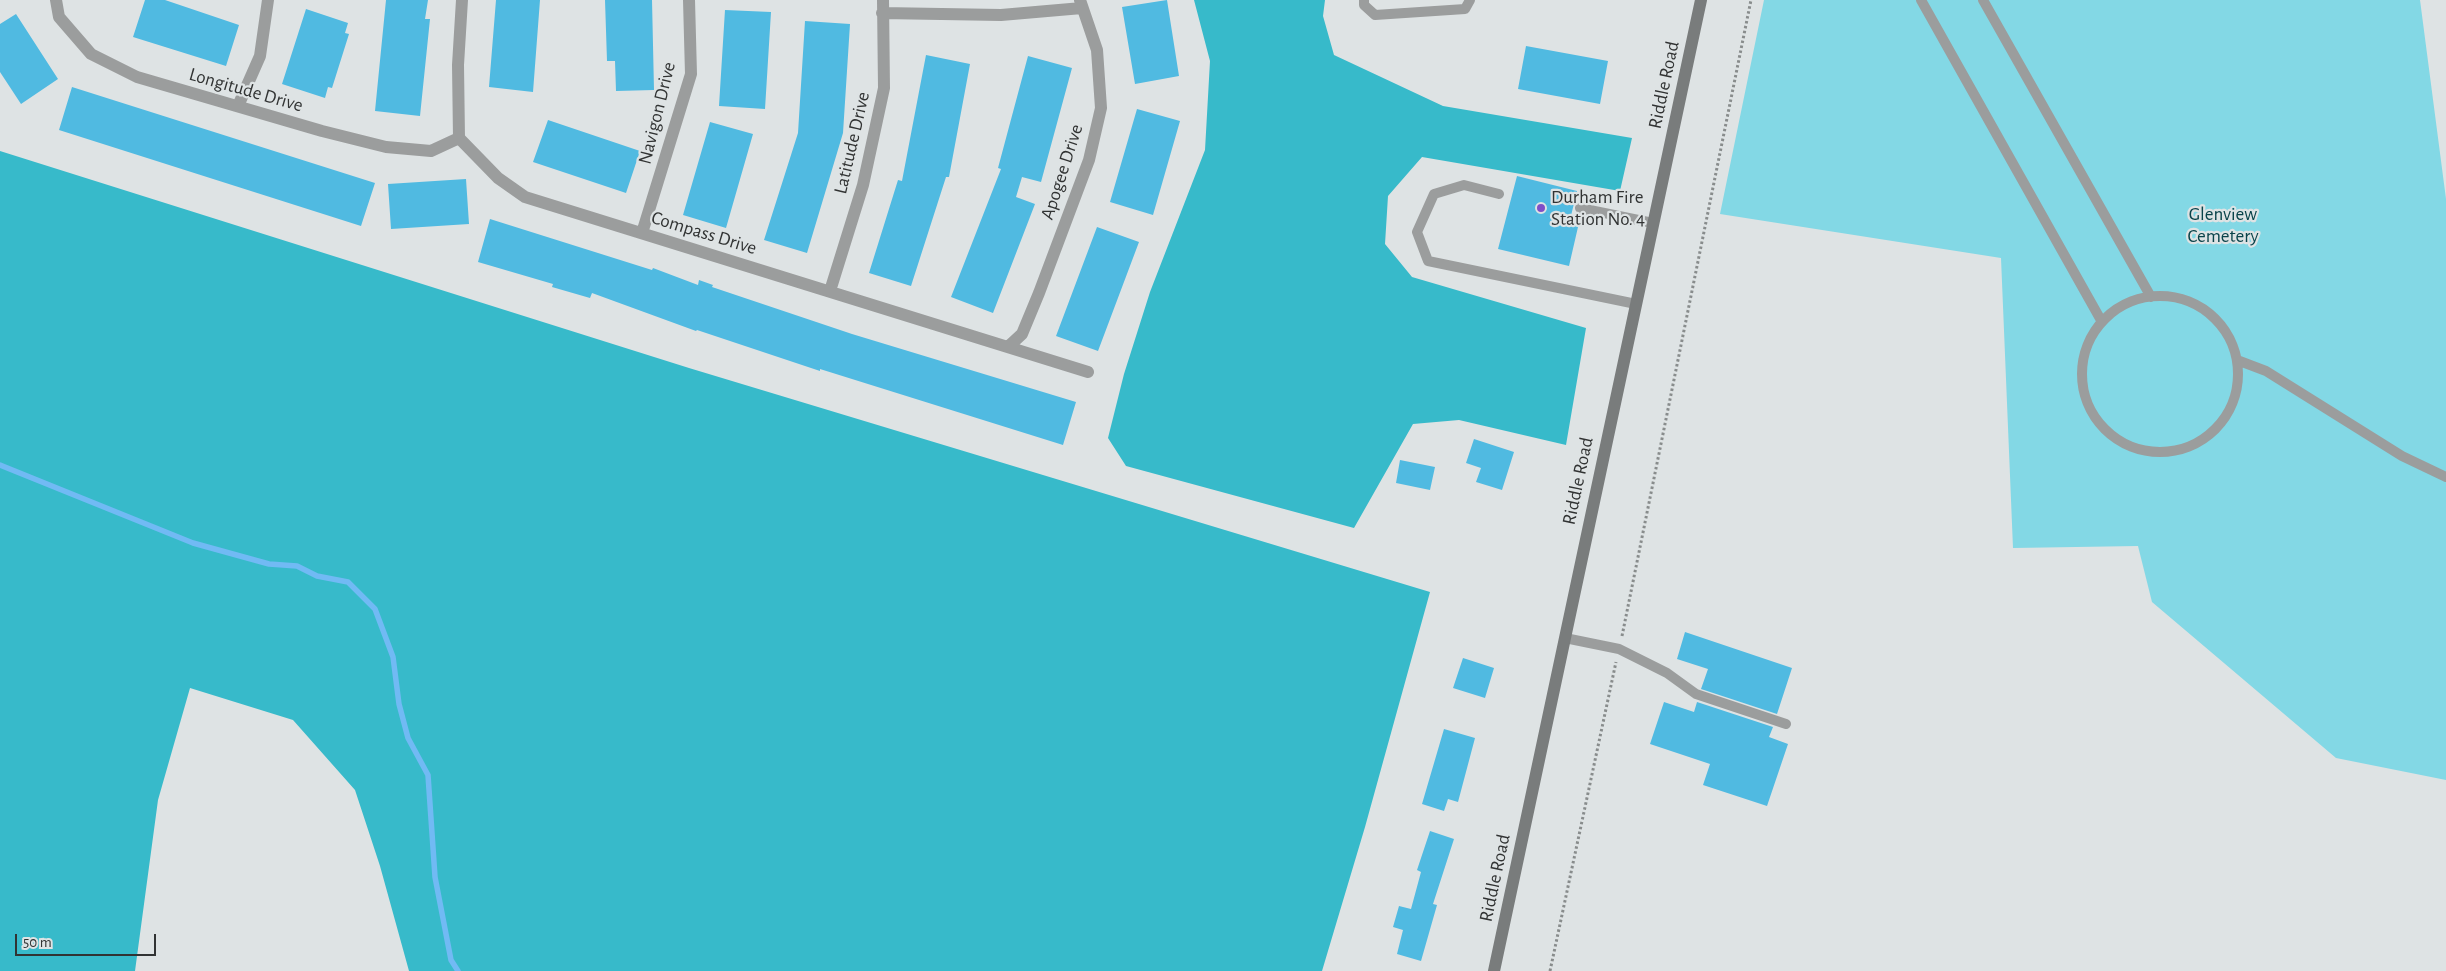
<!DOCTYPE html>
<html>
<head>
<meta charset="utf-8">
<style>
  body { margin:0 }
  #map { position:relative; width:2446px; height:971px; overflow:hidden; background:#dee3e4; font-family:"Alegreya Sans",sans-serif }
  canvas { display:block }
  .scale { position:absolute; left:15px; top:934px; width:141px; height:22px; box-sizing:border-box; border:2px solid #313333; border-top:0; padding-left:6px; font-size:15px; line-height:18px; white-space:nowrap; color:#313333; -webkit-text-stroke:4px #dee3e4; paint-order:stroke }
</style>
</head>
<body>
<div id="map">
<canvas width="2446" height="971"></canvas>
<div class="scale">50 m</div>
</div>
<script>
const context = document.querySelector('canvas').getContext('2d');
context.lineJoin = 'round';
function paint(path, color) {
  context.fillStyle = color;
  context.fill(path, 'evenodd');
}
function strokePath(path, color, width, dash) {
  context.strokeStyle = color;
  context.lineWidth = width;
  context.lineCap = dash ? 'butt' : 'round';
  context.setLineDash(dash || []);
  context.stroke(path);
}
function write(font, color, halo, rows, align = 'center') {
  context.font = font + ' "Alegreya Sans",sans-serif';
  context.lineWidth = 4.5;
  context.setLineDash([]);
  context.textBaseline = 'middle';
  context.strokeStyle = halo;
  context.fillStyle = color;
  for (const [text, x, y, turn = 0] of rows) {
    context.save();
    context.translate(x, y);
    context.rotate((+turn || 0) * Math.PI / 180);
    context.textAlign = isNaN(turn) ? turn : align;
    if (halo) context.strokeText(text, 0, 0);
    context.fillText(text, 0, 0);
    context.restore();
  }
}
paint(new Path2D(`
  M1764 0H2420L2446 199V780L2336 758 2152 602 2138 546 2013 548 2001 258 1720 214Z`), '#83d8e5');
paint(new Path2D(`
  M1194 0H1325L1323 16 1334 55 1443 106 1632 138 1620 191 1422 157 1388 196 1385 244 1412 277 1586 328 1566 445 1459 420 1413 424 1354 528 1126 466 1108 438 1124 374 1150 292 1205 150 1210 61Z
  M0 151 689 368 1430 592 1365 827 1322 971H409L380 866 355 790 293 720 190 688 158 800 135 971H0Z`), '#37baca');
strokePath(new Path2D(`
  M0 465 193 543 269 564 297 566 317 576 348 582 375 609 393 657 399 704 408 738 428 775 435 877 451 960 458 971`), '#71baf4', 5.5);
paint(new Path2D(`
  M145 0H165L239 25 226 66 133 37Z
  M386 0H428L425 19H430L420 116 375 111Z
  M496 0H540L533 92 489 87Z
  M605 0H652L654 90 616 91 615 61H607Z
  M1167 0 1179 76 1135 84 1122 7Z
  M306 9 348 23 345 33 349 34 332 88 328 87 325 98 282 84Z
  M725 10 771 12 765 109 719 106Z
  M16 14 58 79 21 104 0 72V24Z
  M805 21 850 24 843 133 807 253 764 240 798 133Z
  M1526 46 1608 61 1600 104 1518 89Z
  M926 55 970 64 949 177H946L911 286 869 273 898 180 902 181Z
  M1028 56 1072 68 1041 182 1022 177 1016 197 1035 204 993 313 951 297 1001 169 998 168Z
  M72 87 375 183 361 226 59 130Z
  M1137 109 1180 121 1153 215 1110 202Z
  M548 120 640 151 626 193 533 162Z
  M710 122 753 134 726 228 683 215Z
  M1517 176 1577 191 1569 224 1578 227 1569 266 1498 249Z
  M466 179 469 224 391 229 388 184Z
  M490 219 652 270 653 268 698 285 699 280 713 285 712 287 852 334 1076 402 1063 445 820 369V371L697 330 696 331 592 293 590 298 552 287 553 284 478 262Z
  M1097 227 1139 242 1098 351 1056 336Z
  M1474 439 1514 452 1502 490 1476 482 1481 468 1466 463Z
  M1400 460 1435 467 1430 490 1396 483Z
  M1685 632 1792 668 1777 714 1701 689 1708 669 1677 659Z
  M1463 658 1494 668 1485 698 1453 688Z
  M1664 702 1694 712 1697 702 1773 727 1769 737 1788 744 1767 806 1703 785 1710 764 1650 744Z
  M1444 729 1475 738 1458 802 1448 799 1444 811 1422 804Z
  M1430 831 1454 839 1433 904 1437 905 1421 961 1397 954 1403 930 1393 927 1399 906 1411 909 1421 872 1417 870Z`), '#50bae1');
strokePath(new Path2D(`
  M1622 636 1751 0
  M1550 971 1616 662`), '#888c8c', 3, [2.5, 2.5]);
strokePath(new Path2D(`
  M1364 0V5L1375 15 1465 9 1470 0
  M1921 0 2102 322
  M1983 0 2151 297
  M1499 194 1464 185 1434 194 1417 232 1428 261 1636 304
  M1580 208 1653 223
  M2082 374a78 78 0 1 1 156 0a78 78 0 1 1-156 0Z
  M2237 360 2266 371 2402 456 2446 477
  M1565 638 1619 649 1667 673 1696 694 1786 724`), '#9b9d9d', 10);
strokePath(new Path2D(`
  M56 0 59 17 91 54 137 77 322 131 386 147 431 151 459 138
  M462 0 458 65 459 138 498 178 525 197 1088 372
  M882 13 1001 15 1082 8
  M238 106 260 56 268 0
  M642 233 691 74 689 0
  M830 291 863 185 884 88 883 0
  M1009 346 1022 334 1039 293 1089 160 1101 108 1097 50 1080 0`), '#9b9d9d', 12);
strokePath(new Path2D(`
  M1494 971 1701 0`), '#797c7c', 12);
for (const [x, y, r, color] of [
  [1541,208,5,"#7f4fc8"]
]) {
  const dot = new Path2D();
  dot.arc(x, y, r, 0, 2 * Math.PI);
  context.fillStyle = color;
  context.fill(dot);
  strokePath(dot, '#dee3e4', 2);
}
write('19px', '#313333', '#dee3e4', [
  ["Riddle Road",1664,85,-78],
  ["Longitude Drive",246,90,16],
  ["Navigon Drive",657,113,-76],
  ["Latitude Drive",852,143,-77],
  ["Apogee Drive",1062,172,-72],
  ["Compass Drive",704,233,17],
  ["Riddle Road",1578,481,-78],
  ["Riddle Road",1495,878,-78]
]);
write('19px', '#313333', '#dee3e4', [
  ["Durham Fire",1551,197],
  ["Station No. 4",1551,219]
], 'left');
write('19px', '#09434a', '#dee3e4', [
  ["Glenview",2223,214],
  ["Cemetery",2223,236]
]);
</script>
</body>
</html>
